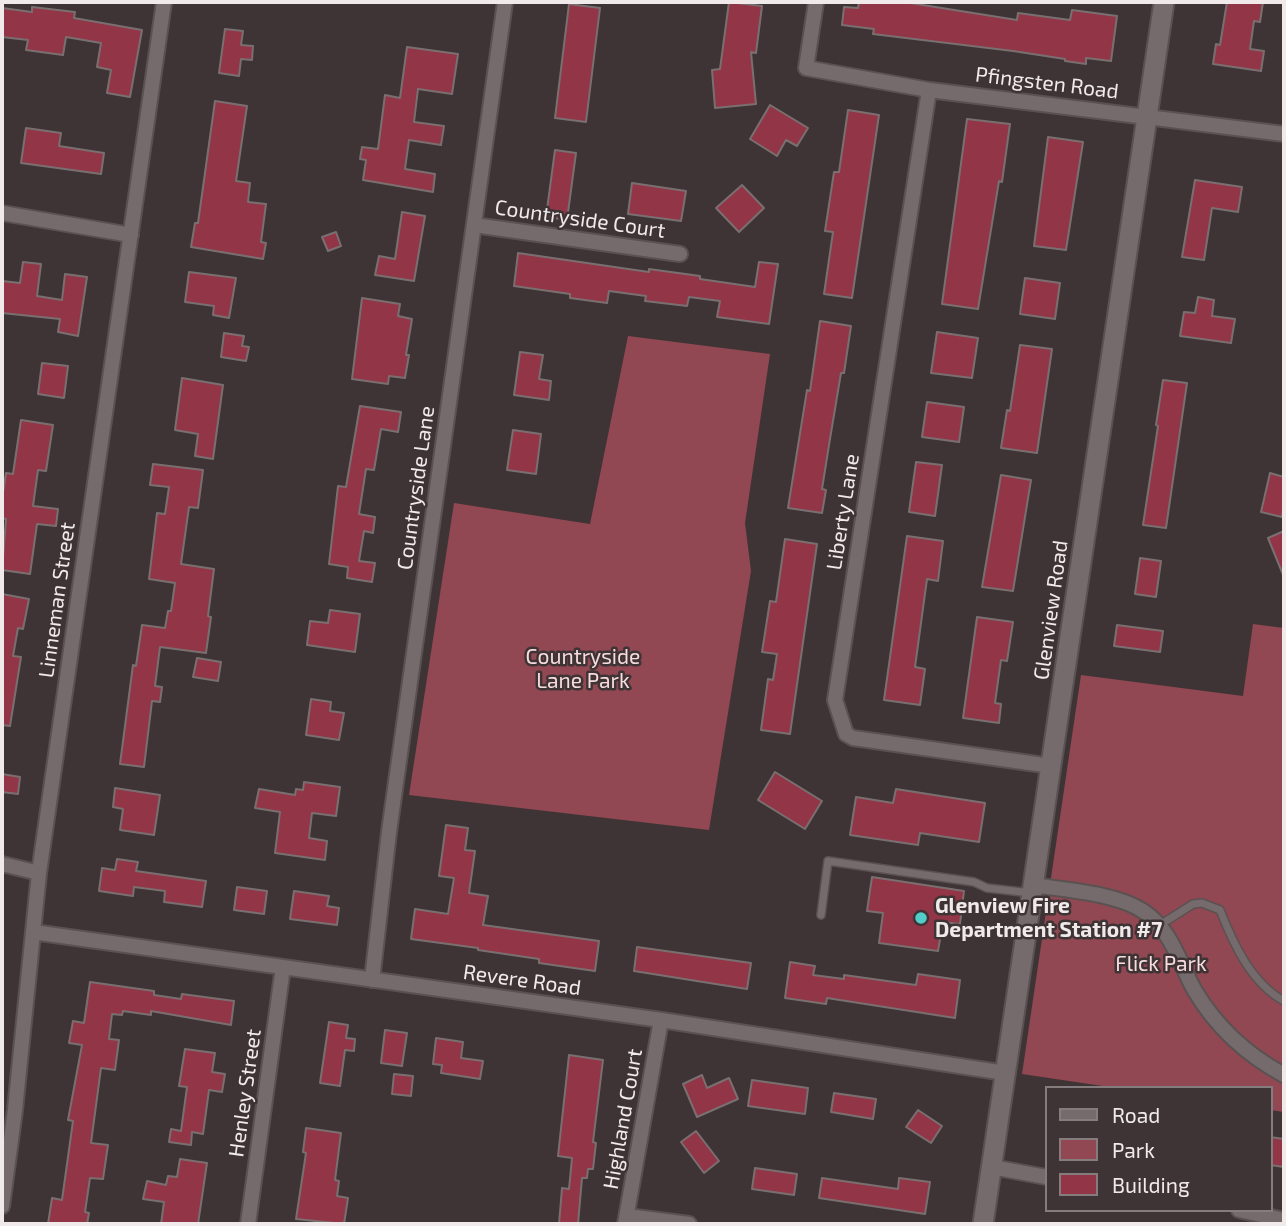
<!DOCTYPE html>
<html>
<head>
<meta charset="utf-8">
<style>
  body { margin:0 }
  #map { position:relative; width:1286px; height:1226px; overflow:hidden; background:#3e3435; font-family:"Exo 2",sans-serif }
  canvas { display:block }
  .frame { position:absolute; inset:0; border:4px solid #f0eaea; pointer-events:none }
  .legend { position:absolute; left:1045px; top:1086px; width:228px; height:126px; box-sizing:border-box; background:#3e3435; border:2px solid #857d7d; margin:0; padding:9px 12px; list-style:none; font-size:21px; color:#f0eaea }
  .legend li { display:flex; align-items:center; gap:14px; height:35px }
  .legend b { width:35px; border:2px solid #857d7d }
</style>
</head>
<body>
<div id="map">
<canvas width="1286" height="1226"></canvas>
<div class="frame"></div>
<ul class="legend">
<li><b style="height:9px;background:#766b6c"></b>Road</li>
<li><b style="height:19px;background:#914852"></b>Park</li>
<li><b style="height:19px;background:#923546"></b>Building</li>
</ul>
</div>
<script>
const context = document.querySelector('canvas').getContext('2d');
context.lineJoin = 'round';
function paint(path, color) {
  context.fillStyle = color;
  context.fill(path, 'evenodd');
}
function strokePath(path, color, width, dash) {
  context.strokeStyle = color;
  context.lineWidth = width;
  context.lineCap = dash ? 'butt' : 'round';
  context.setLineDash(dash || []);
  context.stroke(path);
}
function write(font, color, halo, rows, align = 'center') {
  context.font = font + ' "Exo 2",sans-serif';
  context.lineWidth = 5;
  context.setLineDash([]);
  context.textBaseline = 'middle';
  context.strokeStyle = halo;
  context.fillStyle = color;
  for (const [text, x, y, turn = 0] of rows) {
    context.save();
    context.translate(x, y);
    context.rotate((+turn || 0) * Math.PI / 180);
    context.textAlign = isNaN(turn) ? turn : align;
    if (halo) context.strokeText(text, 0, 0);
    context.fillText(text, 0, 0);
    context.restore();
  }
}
paint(new Path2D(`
  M628 336 770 354 745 523 751 571 709 830 409 795 454 503 590 524Z
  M1253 624 1284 628V1112L1270 1110V1088H1116L1022 1074 1081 675 1243 696Z`), '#914852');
const building = new Path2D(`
  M729 2 762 6 756 53 751 52 756 104 715 108 712 70 720 69Z
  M859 2H904L1017 20 1018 13 1070 20 1072 10 1117 16 1111 61 1086 58V64L1065 61V59L1013 51 873 34 874 29 842 25 844 7 858 8Z
  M1227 2H1263L1260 22 1254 21 1250 49 1264 51 1261 71 1213 64 1216 44 1220 45Z
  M569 4 600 8 586 122 555 118Z
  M32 7 75 12 74 18 142 30 130 97 107 93 111 70 97 67 101 43 66 37 63 55 26 50 28 40 2 37V8L32 12Z
  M225 29 243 31 241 45 253 46 252 60 241 59 239 76 219 73Z
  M407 47 458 54 452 94 418 89 414 122 444 126 441 145 409 140 405 169 435 174 433 192 363 180 366 160 360 159 362 147 378 149 385 95 400 98Z
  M215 101 247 106 236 181 250 183 248 202 266 204 261 242 266 243 263 259 191 247 195 223H198Z
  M770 105 808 128 797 146 786 140 777 156 750 139Z
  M848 110 879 115 852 298 824 294 833 232 825 231 834 172H839Z
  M967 119 1010 124 1002 182 999 181 978 309 942 304Z
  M26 128 61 133 59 146 104 153 101 174 21 163Z
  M1048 137 1083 142 1066 250 1034 246Z
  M555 150 576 153 567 220 546 217Z
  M1195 180 1242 187 1238 212 1212 208 1204 260 1182 257Z
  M632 183 686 191 681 221 628 214Z
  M742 185 764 208 739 232 716 208Z
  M402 212 425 216 414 281 375 275 379 256 395 259Z
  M336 232 341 246 328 251 322 237Z
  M518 253 649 272V269L700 276V279L755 287 759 262 778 264 769 324 717 317 720 301 689 297 687 306 645 301 646 296 609 291 607 303 570 298V294L514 286Z
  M23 262 41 264 37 296 62 300 65 274 87 277 78 336 58 332 60 319 2 313V281L20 283Z
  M189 272 236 278 229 318 213 315 214 306 185 302Z
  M1025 278 1060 283 1055 319 1020 314Z
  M1198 297 1214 300 1212 316 1235 319 1231 343 1180 336 1184 312 1195 313Z
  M362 298 400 304 398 316 412 319 406 355H409L405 378 389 376 388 384 352 379Z
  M820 321 851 326 844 373H841L830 439 822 489 826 490 822 513 788 508 807 390 810 391Z
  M937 332 978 338 972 378 931 373Z
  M224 333 244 336 242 346 249 347 246 361 221 357Z
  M1020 345 1052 349 1037 453 1001 448 1007 410 1010 411Z
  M520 352 543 355 539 379 551 381 549 400 514 395Z
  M42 363 68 366 64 398 38 394Z
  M182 378 223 385 213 459 195 456 198 434 175 430Z
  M1163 380 1187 383 1166 528 1143 525 1158 426 1156 425Z
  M927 402 964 407 959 442 922 437Z
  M360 406 401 412 398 432 381 429 374 470 366 469 359 514 375 517 373 533 364 531 359 561 375 563 372 582 347 578 348 567 329 564 338 486 346 487Z
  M21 420 53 425 46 471 38 470 33 506 58 509 56 526 37 524 30 574 2 570 6 519 2 518V499L6 473 13 474Z
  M513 430 541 434 536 474 507 470Z
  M916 462 942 465 935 516 909 512Z
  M153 464 203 470 198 508 189 507 181 564 214 569 208 616 211 617 206 653 160 647 155 686 162 687 160 702 152 701 144 767 120 764 133 665 136 666 142 625 165 628 168 611H171L175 583 149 579 157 513 165 514 169 487 150 485Z
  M1270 473 1284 477V505L1282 517 1261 512Z
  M1001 475 1031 480 1013 591 982 587Z
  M1284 531V577L1268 538Z
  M907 536 943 541 938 581 927 579 915 667 925 669 920 705 884 700Z
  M785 539 817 544 790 734 761 730 768 679 773 680 777 654 762 652 770 601 776 602Z
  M1140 558 1161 561 1156 597 1135 594Z
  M2 594 29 599 23 629 18 628 13 656 21 657 10 726 2 725Z
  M330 610 360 614 355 652 307 645 310 621 328 623Z
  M977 617 1013 622 1007 661 1001 660 995 703 1001 704 999 723 963 718Z
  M1117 625 1163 631 1160 652 1114 646Z
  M197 658 221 662 218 681 193 677Z
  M311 699 331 702 330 711 344 713 339 740 306 735Z
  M775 772 822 801 805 829 758 800Z
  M2 774 20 777 18 794 2 792Z
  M304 782 340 787 336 816 312 813 309 838 327 841 325 860 275 853 280 812 255 808 259 789 295 795 296 789 303 790Z
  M115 788 160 795 154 835 120 830 123 809 113 807Z
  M896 789 985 803 979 842 920 833 918 845 850 835 856 797 893 803Z
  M446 825 468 828 465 850 475 851 469 893 488 896 483 925 599 941 595 971 539 963V959L478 950V948L411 939 415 909 448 914 454 878 439 876Z
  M117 859 138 862 136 871 206 881 202 907 164 902 165 891 134 887 133 896 99 891 102 868 115 870Z
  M872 877 964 891 960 924 943 922 938 951 879 943 883 913 867 911Z
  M237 887 267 891 264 914 234 910Z
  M294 891 329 896 327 906 339 908 337 925 290 919Z
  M637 947 751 963 747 989 634 971Z
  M790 962 815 966 813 975 844 979V975L916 985 918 974 960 980 955 1018 827 998 826 1004 785 998Z
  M90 982 154 991V995L181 999 182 994 234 1001 231 1025 151 1011V1015L123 1011 122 1015 112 1014 109 1039 119 1040 115 1070 101 1068 91 1143 108 1145 103 1179 90 1178 85 1212 89 1213 87 1224H48L52 1198 62 1200 73 1121 68 1120 82 1045 69 1043 73 1021 84 1023Z
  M329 1022 348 1025 346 1038 355 1039 354 1051 345 1050 340 1086 320 1083Z
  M385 1030 407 1033 402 1066 381 1063Z
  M436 1038 463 1042 461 1058 483 1061 480 1079 441 1073 442 1065 433 1064Z
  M185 1049 215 1053 212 1072 225 1074 222 1092 209 1090 203 1134 192 1132 191 1145 169 1142 171 1129 181 1131 187 1087 179 1086Z
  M569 1055 603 1060 593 1142 596 1143 593 1169H588L587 1178H582L578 1224H559L562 1188 569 1189 572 1158 558 1156Z
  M394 1074 413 1076 411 1096 392 1094Z
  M702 1075 707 1088 729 1078 738 1099 697 1117 683 1084Z
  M752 1080 808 1088 805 1114 748 1106Z
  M834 1093 876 1099 873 1119 831 1112Z
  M918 1110 942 1126 931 1143 906 1127Z
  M306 1128 341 1133 335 1180 339 1181 337 1196 348 1198 344 1224 296 1219 306 1153 303 1152Z
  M696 1131 719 1161 704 1173 681 1142Z
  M1270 1137 1284 1139V1167L1270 1165Z
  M180 1159 207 1163 198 1224H161L164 1202 143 1199 147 1181 166 1185 168 1176 177 1177Z
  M755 1168 797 1174 794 1195 752 1189Z
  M822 1178 898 1189 899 1178 930 1182 925 1214 819 1198Z`);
paint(building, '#923546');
strokePath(building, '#7a6f70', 2);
const lane = new Path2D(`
  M821 915 828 861 974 882 987 888 1031 893
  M1160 925 1193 904 1202 903 1220 910C1233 943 1251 983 1284 1001`);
const street = new Path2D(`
  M816 2 806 68 929 90 1284 134
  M929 90 835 700 846 734 853 738 1051 766
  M2 213 131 235
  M474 225 680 254
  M2 864 39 873
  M1033 885C1065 890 1116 893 1143 911 1172 930 1179 963 1195 991 1217 1028 1247 1055 1284 1075
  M33 932 661 1020 1005 1073
  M372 980 389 832 505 2
  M992 1167 1046 1177
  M2 1206 15 1110 39 873 164 2
  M1239 1210 1284 1220
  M627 1216 689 1224
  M248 1224 283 967
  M625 1224 661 1020`);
const secondary = new Path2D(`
  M983 1224 1164 2`);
strokePath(lane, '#5a5252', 10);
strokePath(street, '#5a5252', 18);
strokePath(secondary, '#5a5252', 23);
strokePath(lane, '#766b6c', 7);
strokePath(street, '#766b6c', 14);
strokePath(secondary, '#766b6c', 19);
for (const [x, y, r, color] of [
  [921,918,7,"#53cdca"]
]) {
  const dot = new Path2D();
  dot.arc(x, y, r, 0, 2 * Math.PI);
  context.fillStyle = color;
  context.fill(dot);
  strokePath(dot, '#3e3435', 2.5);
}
write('21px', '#f0eaea', '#3e3435', [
  ["Pfingsten Road",1047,83,7],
  ["Countryside Court",580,219,8],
  ["Countryside Lane",416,488,-82],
  ["Liberty Lane",843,512,-81],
  ["Linneman Street",57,600,-82],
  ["Glenview Road",1051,610,-82],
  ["Revere Road",522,980,8],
  ["Henley Street",245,1093,-82],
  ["Highland Court",623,1119,-80]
]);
write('21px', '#f7dbdd', '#3e3435', [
  ["Countryside",583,657],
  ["Lane Park",583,681],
  ["Flick Park",1161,964]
]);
write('bold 21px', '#f0eaea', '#3e3435', [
  ["Glenview Fire",935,906],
  ["Department Station #7",935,930]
], 'left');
</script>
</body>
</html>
